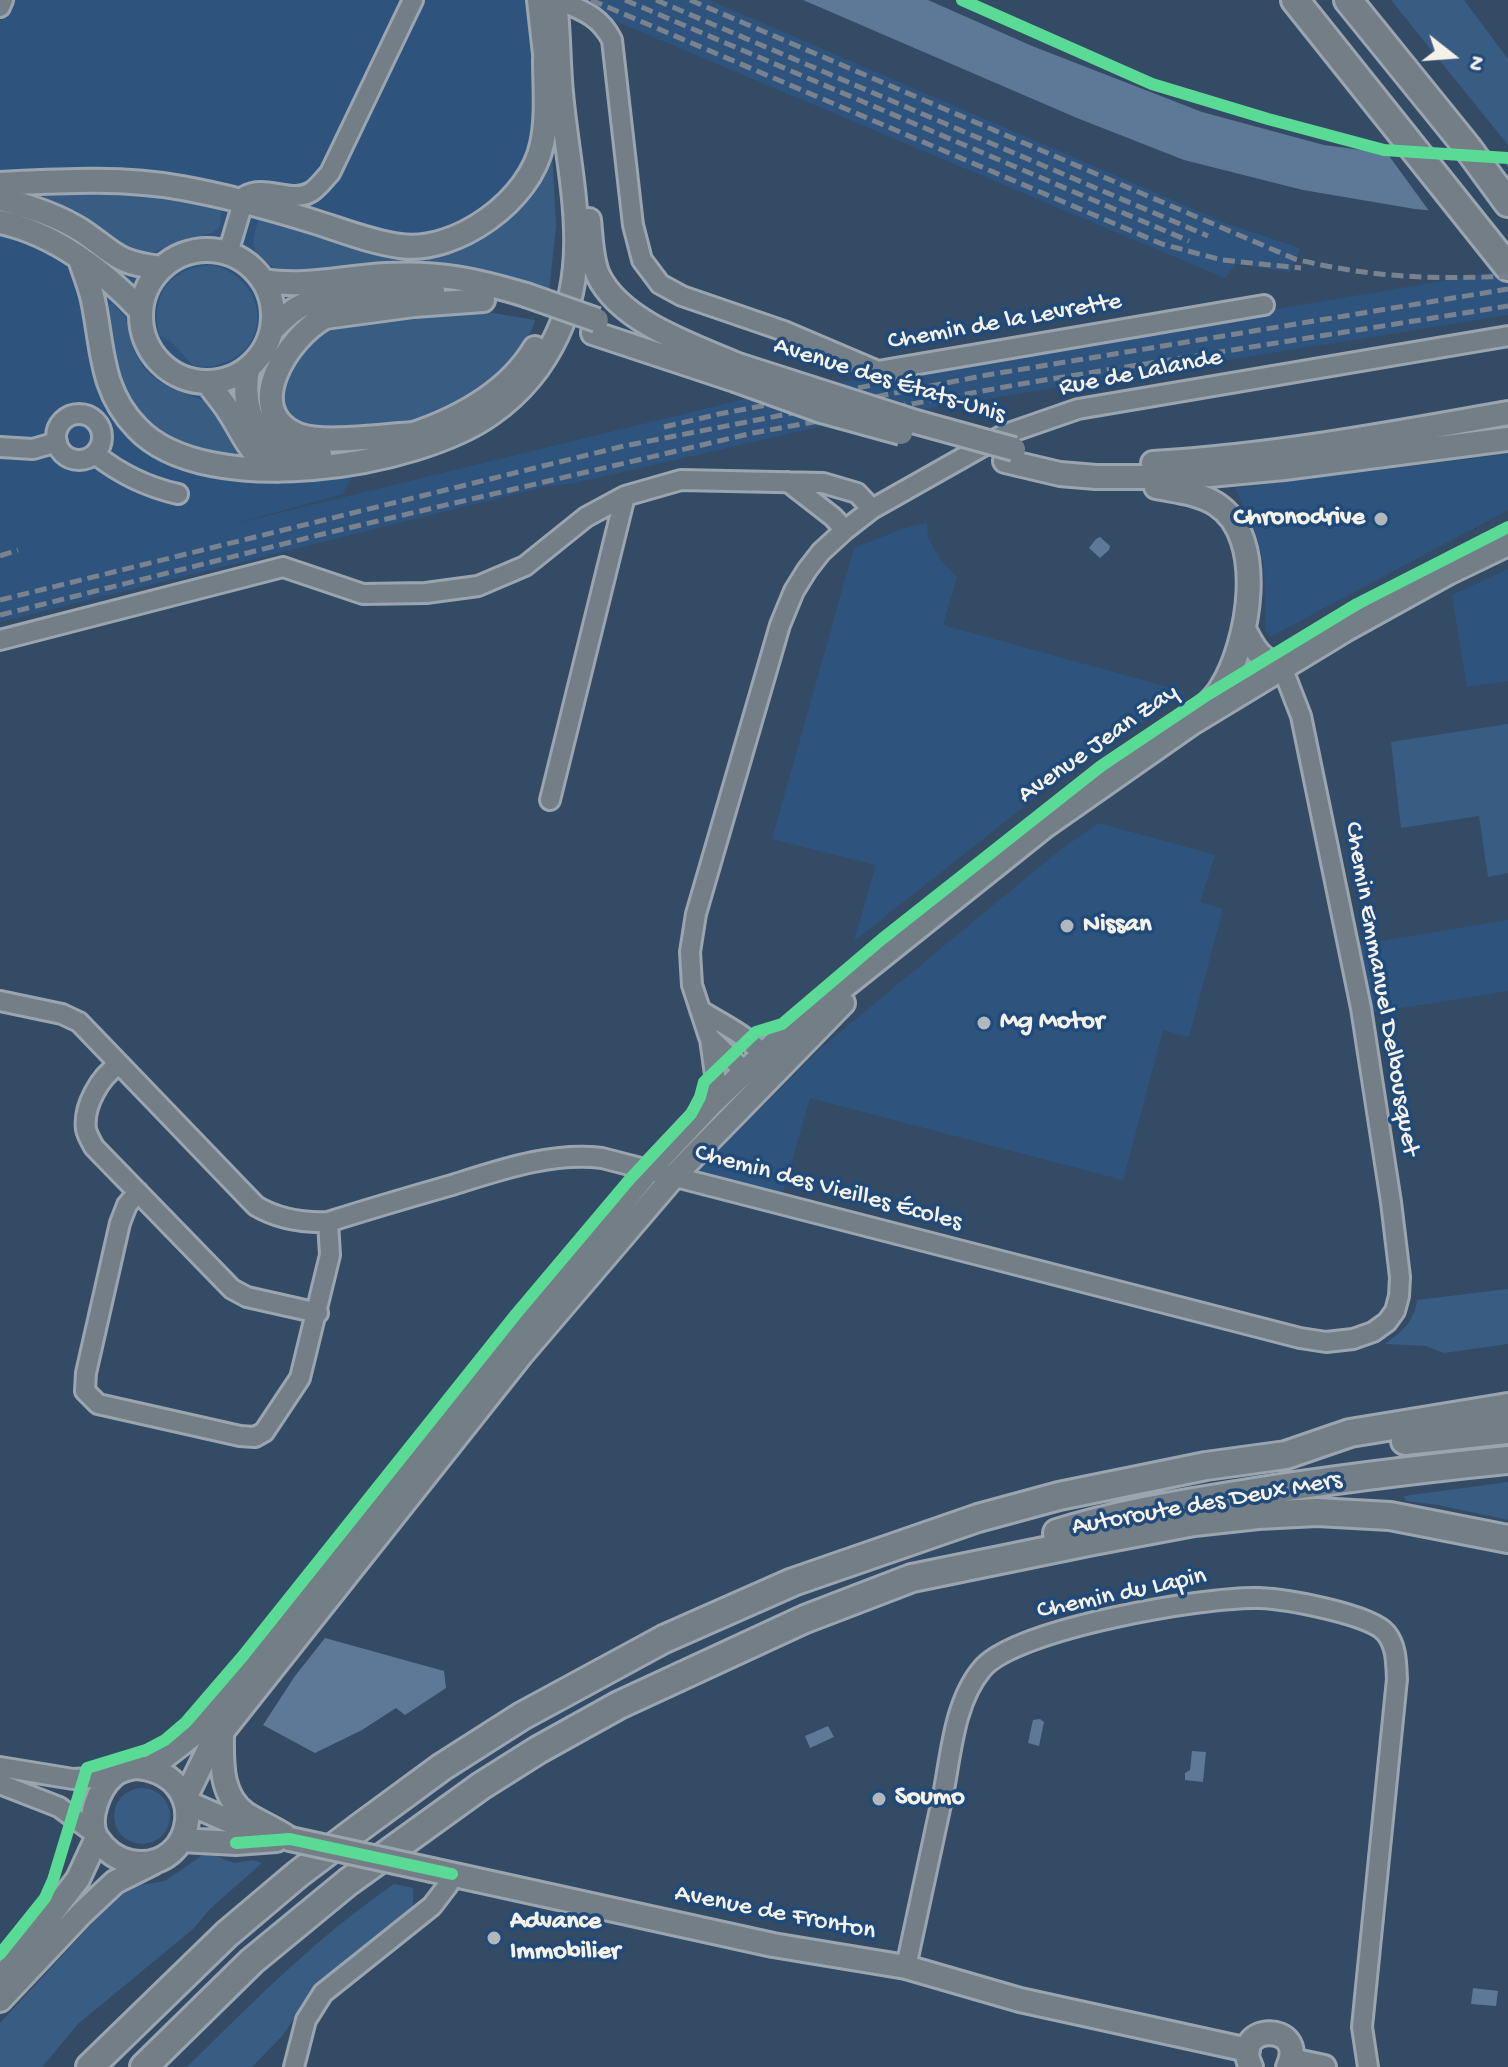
<!DOCTYPE html>
<html>
<head>
<meta charset="utf-8">
<style>
  body { margin:0 }
  #map { position:relative; width:1508px; height:2067px; overflow:hidden; background:#344b65; font-family:"Gochi Hand",sans-serif }
  canvas { display:block }
  .north { position:absolute; left:1412px; top:16px; width:80px; height:80px; -webkit-text-stroke:6px #1f4a7a; paint-order:stroke; rotate:107deg; font-size:22px; font-weight:700; line-height:32px; text-align:center; color:#f4f1e8 }
  .north::after { content:''; display:block; margin:auto; width:28px; height:36px; background:#f4f1e8; clip-path:polygon(50% 0,100% 100%,50% 72%,0 100%) }
</style>
</head>
<body>
<div id="map">
<canvas width="1508" height="2067"></canvas>
<div class="north">N</div>
</div>
<script>
const context = document.querySelector('canvas').getContext('2d');
context.lineJoin = 'round';
function paint(path, color) {
  context.fillStyle = color;
  context.fill(path, 'evenodd');
}
function strokePath(path, color, width, dash) {
  context.strokeStyle = color;
  context.lineWidth = width;
  context.lineCap = dash ? 'butt' : 'round';
  context.setLineDash(dash || []);
  context.stroke(path);
}
function write(font, color, halo, rows, align = 'center') {
  context.font = font + ' "Gochi Hand",sans-serif';
  context.lineWidth = 7;
  context.setLineDash([]);
  context.textBaseline = 'middle';
  context.strokeStyle = halo;
  context.fillStyle = color;
  for (const [text, x, y, turn = 0] of rows) {
    context.save();
    context.translate(x, y);
    context.rotate((+turn || 0) * Math.PI / 180);
    context.textAlign = isNaN(turn) ? turn : align;
    if (halo) context.strokeText(text, 0, 0);
    context.fillText(text, 0, 0);
    context.restore();
  }
}
paint(new Path2D(`
  M0 0H562L521 171 343 494 226 526 757 396 1508 270V315L831 424 575 483 548 486 0 622Z
  M576 0H709L1230 225 1300 248 1290 272 1236 264 1225 278 606 17Z
  M1508 454V510L1270 637 1266 630 1264 565 1256 534 1235 488Z
  M927 523 928 538 941 561 957 577 943 625 1186 692 1054 783 854 941 876 865 772 839 854 548 902 529Z
  M1508 569V681L1467 687 1452 595Z
  M1099 823 1215 855 1200 902 1223 909 1189 1037 1163 1030 1123 1180 810 1098 782 1195 702 1175 699 1170 822 1047 1060 850Z
  M1508 920V991L1369 1013 1356 945Z`), '#2e547d');
paint(new Path2D(`
  M1391 0H1464L1508 59V145Z
  M551 130 556 226 549 292 284 273C248 255 248 246 262 212L375 247 487 228Z
  M125 187 218 205 221 212 220 226C210 238 197 235 183 240 166 246 151 257 132 253L7 189Z
  M214 265C282 287 266 373 194 366L170 341 159 335C151 293 170 267 214 265Z
  M114 304 126 319 134 351 146 371 161 383 211 404 252 465 177 447 126 406 99 305Z
  M475 310 535 320C528 348 490 387 465 401 428 422 340 442 300 424 288 418 279 402 280 389 280 384 282 376 284 371 287 363 316 331 324 326 339 317 449 312 475 310Z
  M1508 724V873L1488 877 1479 816 1401 828 1391 742Z
  M1508 1289V1344L1444 1353 1426 1346 1385 1344C1402 1331 1414 1323 1417 1300Z
  M1508 1482V1520L1438 1505 1406 1501 1404 1496Z
  M114 1816a28 28 0 1 1 56 0a28 28 0 1 1-56 0Z
  M207 1852 234 1863 253 1860 262 1863 211 1908 193 1929 78 2024 42 2067H0V2023L96 1919 123 1894 140 1885 165 1881Z
  M394 1884 413 1888V1907L315 1986 283 2035 252 2067H187C253 2002 317 1937 394 1884Z`), '#395c83');
paint(new Path2D(`
  M803 0H928L1032 46 1202 112 1324 145 1376 152 1508 163V218L1415 209 1303 190 1184 160 1077 118Z
  M1100 537 1110 546 1109 550 1100 558 1089 548 1096 539Z
  M325 1638 444 1671 446 1688 405 1715 396 1708 362 1730 315 1753 263 1725 295 1676Z
  M1040 1719 1044 1722 1039 1746 1028 1743 1033 1720Z
  M828 1726 834 1737 810 1748 805 1736Z
  M1192 1751 1206 1752 1203 1782 1185 1780V1773L1190 1770Z
  M1473 1988 1498 1991 1496 2006 1471 2004Z`), '#5e7998');
paint(new Path2D(`
  M1384 149 1502 158 1508 167V222L1432 215Z`), '#344b65');
const minor = new Path2D(`
  M558 0C582 10 600 16 612 40L633 225 642 260 660 284 682 296 784 331 878 371 1264 305
  M0 7 3 0
  M228 253 245 196C265 184 292 204 311 192 318 188 325 178 330 173L413 0
  M56 437a23 23 0 1 1 46 0a23 23 0 1 1-46 0Z
  M0 447 33 449 57 442
  M95 454C120 474 147 487 178 494
  M788 482 833 517 845 530
  M0 640 283 567 363 594 426 593 478 586 525 566 586 517 625 496 681 480 823 483 857 493 872 509
  M550 800 625 496
  M0 1001 62 1014 79 1022 256 1206C278 1219 302 1223 328 1222 369 1209 410 1197 452 1185 500 1170 551 1152 602 1158L1300 1338 1326 1342 1353 1339 1373 1332 1387 1322 1395 1311 1399 1296 1400 1277 1391 1202 1361 1008 1301 716 1282 667
  M700 1010C722 1025 760 1039 766 1066
  M710 1039 717 1089 712 1103
  M118 1065C100 1077 83 1106 86 1129 87 1135 91 1141 94 1147L232 1289 247 1297 318 1313
  M758 1075 740 1067 709 1037 692 985 690 952 696 914 780 625 794 591 807 570 821 552 845 530 872 509 1003 435 1078 409 1508 336
  M138 1192 127 1205 120 1223 86 1373 85 1391 98 1404 240 1436 255 1437 264 1432 300 1378 330 1255 328 1222
  M0 1767 73 1779 111 1777
  M0 1784 59 1807 94 1833
  M906 1967C918 1910 931 1852 943 1795 951 1755 954 1702 982 1669 1014 1629 1206 1596 1259 1598 1286 1599 1370 1614 1386 1633 1397 1647 1396 1663 1397 1679L1362 2027 1368 2067
  M294 2067 306 2020 323 1993 432 1906 448 1885 452 1874`);
const major = new Path2D(`
  M539 0 547 72
  M0 184C60 181 123 177 182 188 226 196 270 208 312 221 341 230 370 242 400 246 456 254 531 200 542 144 548 117 545 86 545 59
  M0 199C29 206 57 215 82 231 116 254 116 263 161 268
  M589 220C591 237 591 259 598 275 620 322 694 346 738 365
  M0 222C53 233 104 271 141 311
  M141 316a66 66 0 1 1 132 0a66 66 0 1 1-132 0Z
  M80 259C84 272 90 286 93 300 103 348 100 390 137 428 206 501 418 467 492 413 520 393 542 367 557 335 592 261 570 180 562 103 558 69 559 34 555 0
  M263 281C307 288 343 277 386 275 439 272 476 280 526 295
  M272 330C281 321 290 311 301 306 322 296 408 289 433 291
  M593 333 735 380
  M248 369C239 420 266 458 320 455
  M208 383C215 393 224 403 230 413 246 438 250 456 278 470
  M416 434C386 435 324 445 298 435 239 411 289 336 325 317L414 305 483 300
  M408 436C457 420 508 393 535 348
  M1005 461 1060 474 1096 477H1188L1284 468 1508 439
  M1153 463C1272 456 1391 434 1508 413
  M1156 487C1176 491 1199 493 1216 504 1268 537 1249 644 1221 688 1217 695 1211 701 1205 707
  M1244 629C1254 649 1260 660 1282 667
  M222 1732C222 1760 219 1795 246 1814 260 1823 276 1829 290 1839
  M135 1767C213 1772 197 1874 131 1862 116 1859 105 1850 97 1838 86 1820 99 1788 113 1776 119 1770 127 1769 135 1767Z
  M150 1768 194 1734 217 1711 313 1594 397 1479 648 1171 712 1103 786 1033 1045 826 1192 723 1345 630 1448 573 1508 544
  M185 1798 208 1751 222 1732 521 1355 674 1176 843 1003
  M186 1802 227 1820 258 1830
  M181 1840 236 1843 276 1840
  M432 1870 773 1945 906 1967 1020 2000 1248 2050
  M0 1980 78 1879 97 1838
  M0 2000 82 1913 115 1882 153 1863
  M1291 2060 1324 2067
  M1251 2067C1229 2023 1309 2021 1288 2067`);
const highway = new Path2D(`
  M1295 0 1508 267
  M1348 0 1467 147 1508 203
  M1405 1441 1508 1430
  M1057 1533C1117 1514 1180 1504 1242 1494 1330 1480 1419 1469 1508 1460
  M90 2067 227 1934 298 1874 359 1828 442 1767 522 1716 664 1639 793 1582 978 1518 1059 1496 1206 1466 1286 1455 1350 1433 1508 1407
  M144 2067 252 1961 348 1882 481 1786 538 1750 619 1705 805 1619 912 1578 1093 1541 1194 1522 1258 1515 1317 1512 1390 1516 1508 1539`);
strokePath(minor, '#9ba5af', 24);
strokePath(major, '#9ba5af', 28);
strokePath(highway, '#9ba5af', 32);
strokePath(minor, '#737e87', 18);
strokePath(major, '#737e87', 22);
strokePath(highway, '#737e87', 26);
strokePath(new Path2D(`
  M591 0 1162 244 1222 260 1301 268
  M625 0 1189 241
  M656 0 1208 236
  M690 0 1295 259C1368 277 1433 280 1508 276
  M664 427 719 414 884 383
  M0 556 18 550
  M0 600 624 446 987 375 1508 289
  M0 615 331 532 753 433 1032 382 1508 306`), '#78838f', 5, [12, 6]);
const majorBridge = new Path2D(`
  M526 295 597 320
  M738 365 916 422 1014 449
  M735 380 821 411 901 433
  M290 1839 432 1870`);
strokePath(majorBridge, '#9ba5af', 28, []);
strokePath(majorBridge, '#737e87', 22);
strokePath(new Path2D(`
  M962 0 1152 84 1268 119 1384 150 1508 158
  M236 1843 290 1839 452 1874
  M0 1954 45 1898 53 1880 87 1768 146 1750 165 1740 186 1722 242 1657 516 1314 629 1180 691 1114 700 1097 704 1082 756 1032 782 1024 882 939 1101 766 1207 695 1357 604 1508 527`), '#5adb95', 12);
for (const [x, y, r, color] of [
  [1381,519,8,"#b1b7ba"],
  [1067,926,8,"#b1b7ba"],
  [984,1023,8,"#b1b7ba"],
  [879,1799,8,"#b1b7ba"],
  [494,1938,8,"#b1b7ba"]
]) {
  const dot = new Path2D();
  dot.arc(x, y, r, 0, 2 * Math.PI);
  context.fillStyle = color;
  context.fill(dot);
  strokePath(dot, '#1f4a7a', 3);
}
write('26px', '#f4f1e8', '#1f4a7a', [
  ["Chemin de la Levrette",1005,323,-10],
  ["Rue de Lalande",1141,374,-11],
  ["Avenue des États-Unis",889,382,17],
  ["Avenue Jean Zay",1099,745,-35],
  ["Chemin Emmanuel Delbousquet",1380,989,80],
  ["Chemin des Vieilles Écoles",828,1189,15],
  ["Autoroute des Deux Mers",1207,1505,-10],
  ["Chemin du Lapin",1122,1595,-12],
  ["Avenue de Fronton",775,1914,11]
]);
write('bold 26px', '#f4f1e8', '#1f4a7a', [
  ["Chronodrive",1365,519,"right"],
  ["Nissan",1083,926],
  ["Mg Motor",1000,1023],
  ["Soumo",895,1799],
  ["Advance",510,1923],
  ["Immobilier",510,1953]
], 'left');
</script>
</body>
</html>
